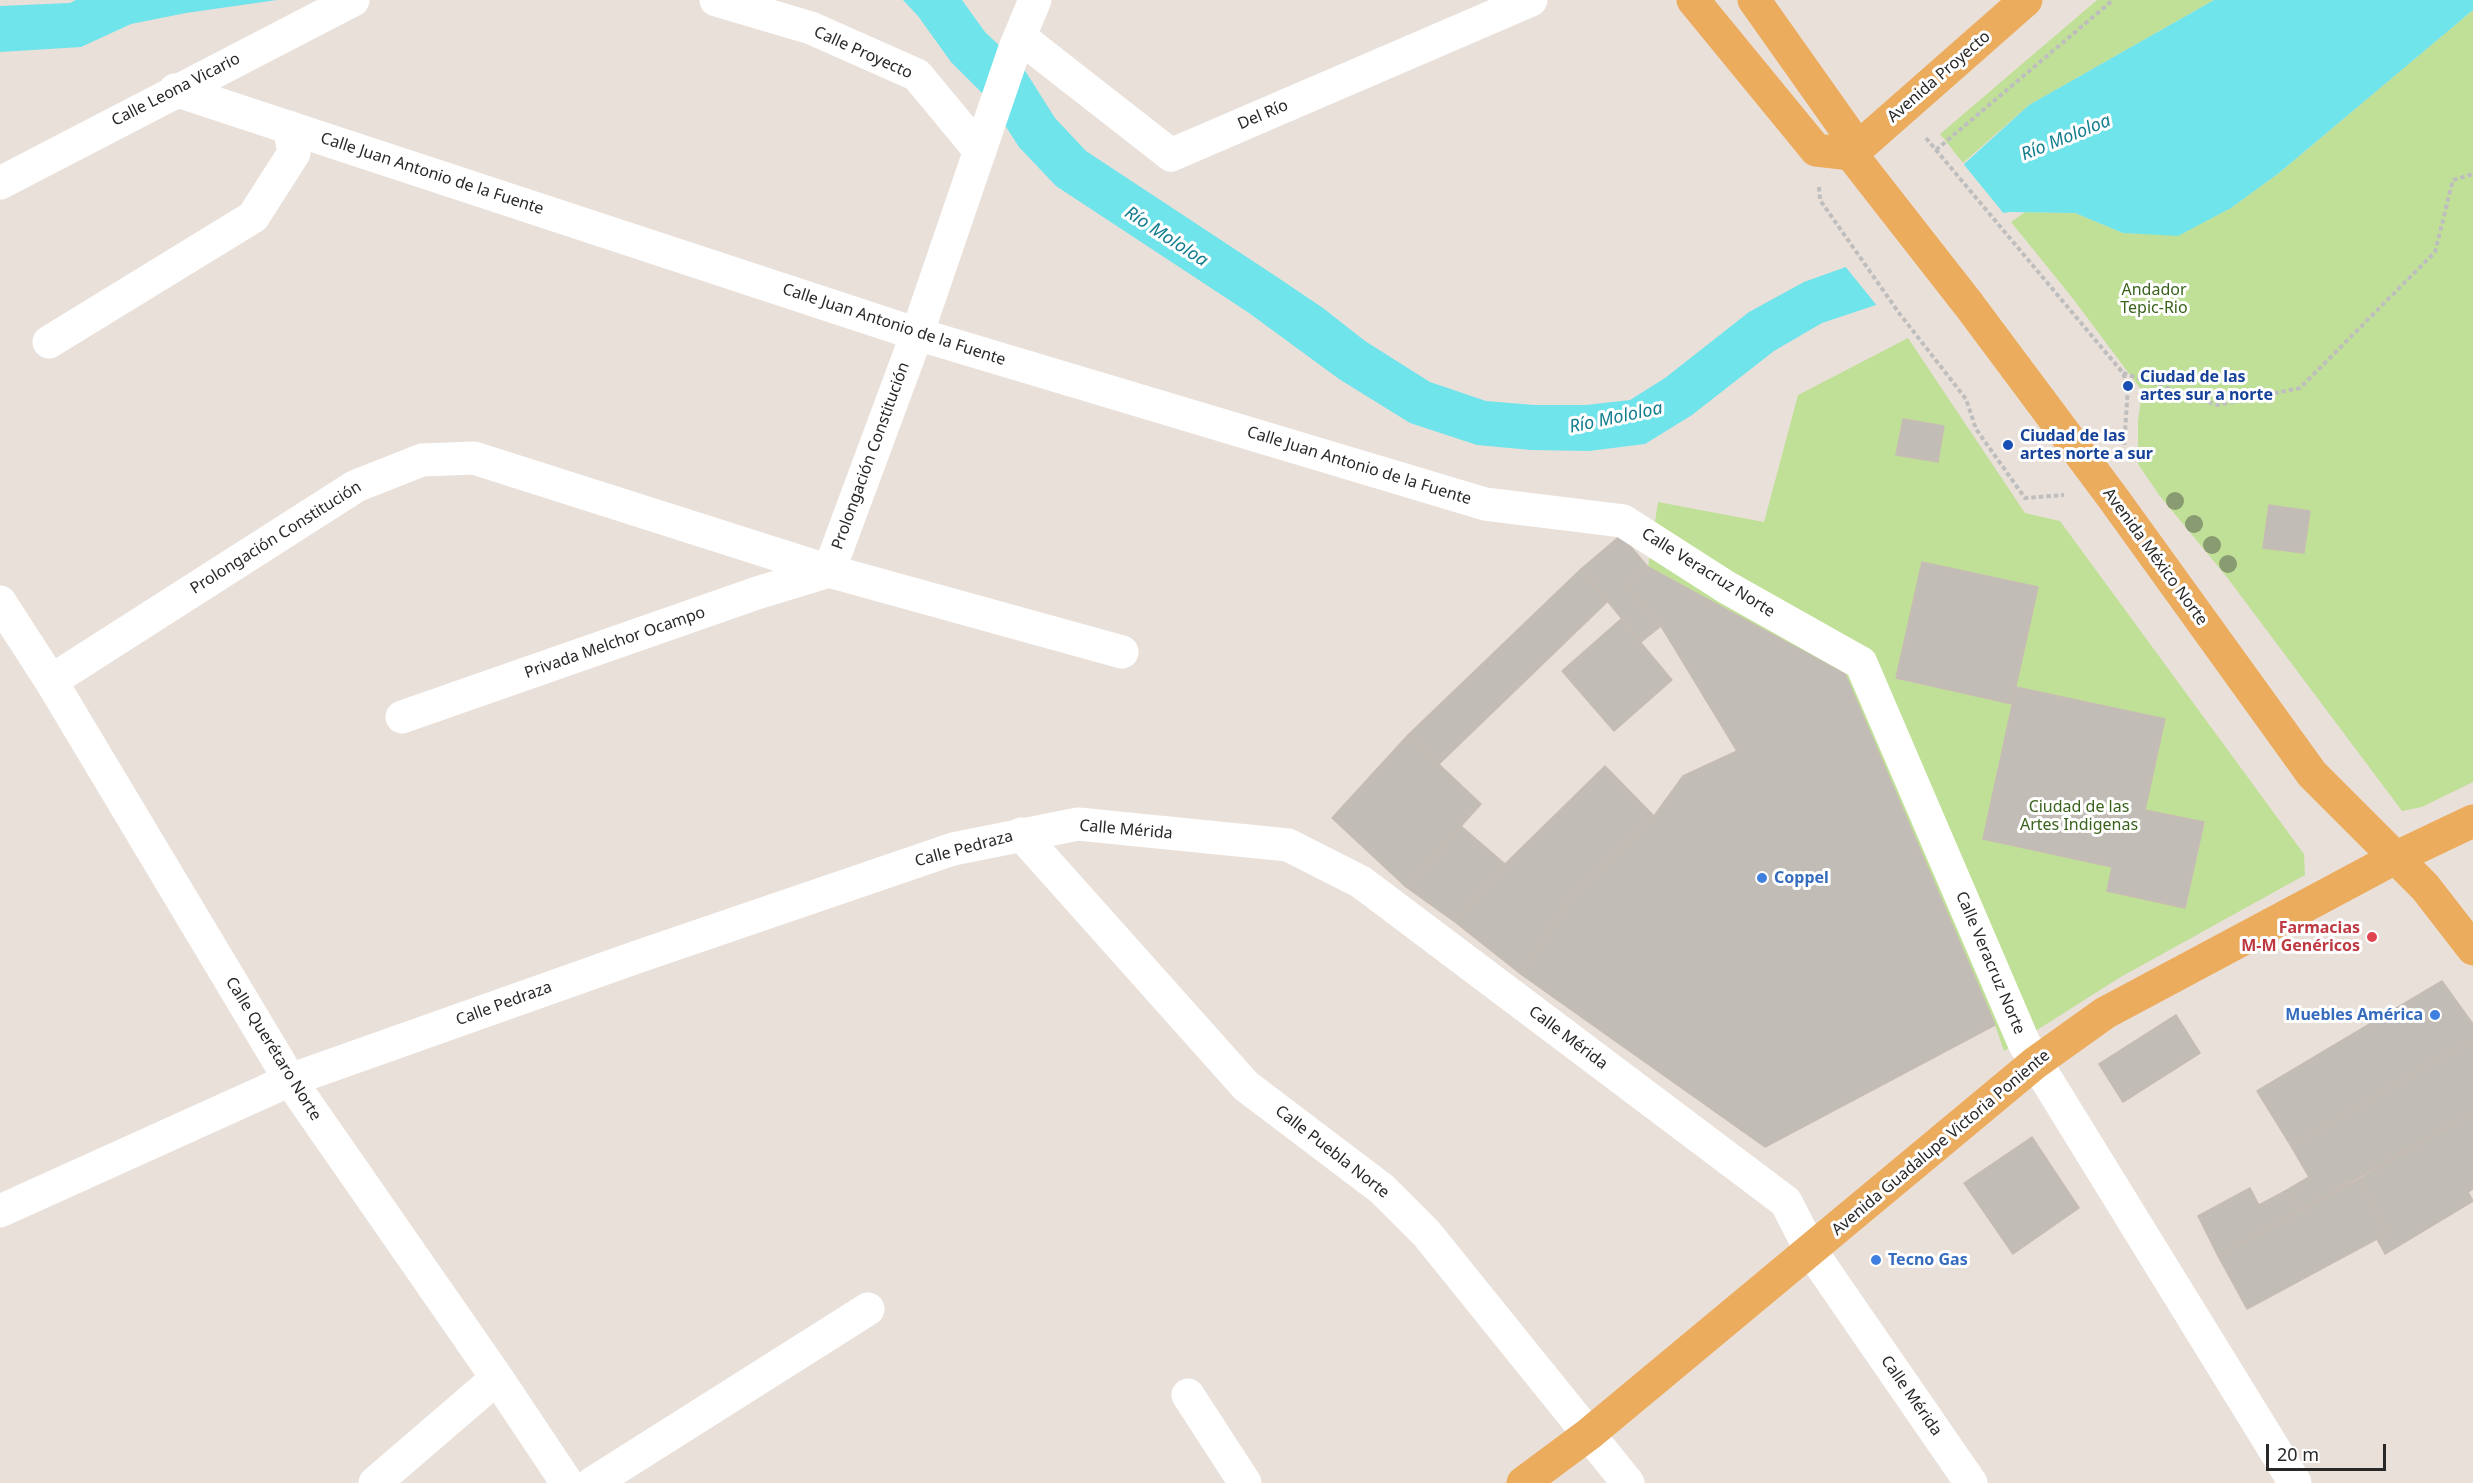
<!DOCTYPE html>
<html>
<head>
<meta charset="utf-8">
<style>
  body { margin:0 }
  #map { position:relative; width:2473px; height:1483px; overflow:hidden; background:#eae0da; font-family:"Noto Sans",sans-serif }
  canvas { display:block }
  .scale { position:absolute; left:2266px; top:1444px; width:120px; height:27px; box-sizing:border-box; border:3px solid #282828; border-top:0; padding-left:8px; font-size:18px; line-height:21px; white-space:nowrap; color:#282828; -webkit-text-stroke:4px #fff; paint-order:stroke }
</style>
</head>
<body>
<div id="map">
<canvas width="2473" height="1483"></canvas>
<div class="scale">20 m</div>
</div>
<script>
const context = document.querySelector('canvas').getContext('2d');
context.lineJoin = 'round';
function paint(path, color) {
  context.fillStyle = color;
  context.fill(path, 'evenodd');
}
function strokePath(path, color, width, dash) {
  context.strokeStyle = color;
  context.lineWidth = width;
  context.lineCap = dash ? 'butt' : 'round';
  context.setLineDash(dash || []);
  context.stroke(path);
}
function write(font, color, halo, rows, align = 'center') {
  context.font = font + ' "Noto Sans",sans-serif';
  context.lineWidth = 6;
  context.setLineDash([]);
  context.textBaseline = 'middle';
  context.strokeStyle = halo;
  context.fillStyle = color;
  for (const [text, x, y, turn = 0] of rows) {
    context.save();
    context.translate(x, y);
    context.rotate((+turn || 0) * Math.PI / 180);
    context.textAlign = isNaN(turn) ? turn : align;
    if (halo) context.strokeText(text, 0, 0);
    context.fillText(text, 0, 0);
    context.restore();
  }
}
paint(new Path2D(`
  M2097 0H2214L2029 105 1963 163 1940 134Z
  M2473 10V782L2422 807 2402 811 2226 576 2159 495 2138 464V421L2142 391 2074 300 2011 222 2025 212 2075 213 2123 233 2179 235 2231 208 2279 173Z
  M1908 338 2025 513 2060 521 2304 854 2305 875 2119 978 2004 1051 1995 1025 1845 674 1648 567 1658 502 1764 522 1798 395Z`), '#c0e098');
paint(new Path2D(`
  M76 0H277L186 13 131 24 81 47 0 52V6L70 3Z
  M903 0H962L985 32 1024 69 1055 118 1086 151 1274 275 1323 308 1365 341 1430 382 1486 401 1534 405H1586L1630 400 1665 378 1749 312 1804 282 1854 264 2029 105 2214 0H2473V10L2279 173 2231 208 2178 236 2123 233 2075 213 2011 212 1959 218 1924 264 1876 305 1822 323 1774 351 1692 415 1645 444 1589 451 1531 450 1477 445 1410 423 1339 379 1249 313 1056 186 1019 147 988 99 951 62 918 16Z`), '#6fe4ea');
paint(new Path2D(`
  M1961 161 2005 215 1961 221 1926 266 1878 307 1844 265 1852 262 1889 230Z`), '#eae0da');
const building = new Path2D(`
  M1903 419 1944 426 1938 462 1896 455Z
  M2269 505 2310 511 2304 553 2263 548Z
  M1621 535 1648 567 1626 585 1661 626 1641 642 1581 569Z
  M1922 562 2038 587 2012 704 1896 678Z
  M1648 567 1845 674 1995 1025 1765 1147 1522 975 1568 901 1654 816 1683 776 1737 751 1661 626 1626 585Z
  M1581 569 1607 602 1438 765 1408 735Z
  M1621 619 1672 680 1614 731 1562 671Z
  M2016 687 2165 719 2145 810 2204 822 2185 908 2107 891 2112 867 1983 839Z
  M1408 735 1481 804 1406 887 1332 818Z
  M1605 766 1654 816 1568 901 1522 975 1455 922 1505 864Z
  M1461 826 1505 864 1455 922 1406 887Z
  M2442 981 2473 1024V1039L2291 1146 2257 1091Z
  M2176 1015 2200 1053 2123 1102 2099 1064Z
  M2473 1039V1112L2299 1211 2287 1190 2309 1177 2291 1146Z
  M2473 1112V1189L2468 1192 2473 1201 2385 1254 2377 1239 2388 1233 2359 1179Z
  M2032 1137 2079 1208 2013 1254 1964 1183Z
  M2359 1179 2388 1233 2247 1309 2218 1256Z
  M2250 1188 2259 1205 2287 1190 2299 1211 2218 1256 2198 1216Z`);
paint(building, '#c2bcb6');
strokePath(building, '#c6bcb4', 1.5);
strokePath(new Path2D(`
  M1926 138 2123 373 2128 386 2124 448
  M1936 150 2113 0
  M1819 187 1820 200 1899 313 1966 399 1976 429 2025 498 2064 495
  M2123 373 2217 405 2300 388 2435 252 2453 180 2473 174`), '#bebebe', 4, [4.5, 3]);
strokePath(new Path2D(`
  M716 0 811 28 917 75 980 151
  M1020 37 1171 155 1531 0
  M175 90 917 334 1485 504 1623 521 1726 587 1861 663 2024 1043 2295 1483
  M0 183 353 0
  M49 342 253 217 294 153 289 127
  M0 602 51 681 290 1080 497 1378 567 1483
  M51 681 356 486 422 460 474 458 829 571 1122 652
  M402 717 757 593 829 571 917 334 1015 48 1035 0
  M1021 834 1246 1086 1382 1189 1427 1234 1628 1483
  M0 1211 290 1080 637 957 953 849 1078 824 1288 845 1361 882 1786 1202 1811 1251 1971 1483
  M1188 1395 1245 1483
  M375 1483 497 1378
  M593 1483 868 1309`), '#fff', 33);
strokePath(new Path2D(`
  M1693 0 1816 150 1851 154
  M1754 0 1846 130 1851 154 1969 305 2113 498 2312 774 2425 887 2473 949
  M1851 154 2026 0
  M1523 1483 1589 1434 2035 1063 2105 1013 2395 858 2473 821`), '#ecac5e', 33);
context.fillStyle = '#899b71';
for (const [x, y] of [
  [2175,501],
  [2194,524],
  [2212,545],
  [2228,564]
]) {
  context.beginPath();
  context.arc(x, y, 9, 0, 2 * Math.PI);
  context.fill();
}
for (const [x, y, r, color] of [
  [2128,386,6,"#1a4fb4"],
  [2008,445,6,"#1a4fb4"],
  [1762,878,6,"#3f7fe0"],
  [2372,937,6,"#e0444e"],
  [2435,1015,6,"#3f7fe0"],
  [1876,1260,6,"#3f7fe0"]
]) {
  const dot = new Path2D();
  dot.arc(x, y, r, 0, 2 * Math.PI);
  context.fillStyle = color;
  context.fill(dot);
  strokePath(dot, '#fff', 2);
}
write('16px', '#282828', '#fff', [
  ["Calle Proyecto",863,53,24],
  ["Avenida Proyecto",1939,77,-41],
  ["Calle Leona Vicario",176,90,-27],
  ["Del Río",1263,115,-23],
  ["Calle Juan Antonio de la Fuente",432,174,18],
  ["Calle Juan Antonio de la Fuente",894,325,18],
  ["Prolongación Constitución",871,456,-70],
  ["Calle Juan Antonio de la Fuente",1359,466,17],
  ["Prolongación Constitución",276,538,-32],
  ["Avenida México Norte",2155,557,54],
  ["Calle Veracruz Norte",1708,573,32],
  ["Privada Melchor Ocampo",615,643,-19],
  ["Calle Mérida",1126,830,5],
  ["Calle Pedraza",964,849,-15],
  ["Calle Veracruz Norte",1990,963,67],
  ["Calle Pedraza",504,1004,-20],
  ["Calle Mérida",1568,1038,37],
  ["Calle Querétaro Norte",273,1049,58],
  ["Avenida Guadalupe Victoria Poniente",1941,1143,-40],
  ["Calle Puebla Norte",1332,1152,38],
  ["Calle Mérida",1911,1396,55]
]);
write('16px', '#39621b', '#fff', [
  ["Andador",2154,290],
  ["Tepic-Rio",2154,308],
  ["Ciudad de las",2079,807],
  ["Artes Indigenas",2079,825]
]);
write('bold 16px', '#164399', '#fff', [
  ["Ciudad de las",2140,377],
  ["artes sur a norte",2140,395],
  ["Ciudad de las",2020,436],
  ["artes norte a sur",2020,454]
], 'left');
write('bold 16px', '#366cbe', '#fff', [
  ["Coppel",1774,878],
  ["Muebles América",2423,1015,"right"],
  ["Tecno Gas",1888,1260]
], 'left');
write('bold 16px', '#be3a42', '#fff', [
  ["Farmacias",2360,928],
  ["M-M Genéricos",2360,946]
], 'right');
write('italic 18px', '#117d8d', '#fff', [
  ["Río Mololoa",2066,138,-22],
  ["Río Mololoa",1166,237,33],
  ["Río Mololoa",1616,418,-12]
]);
</script>
</body>
</html>
